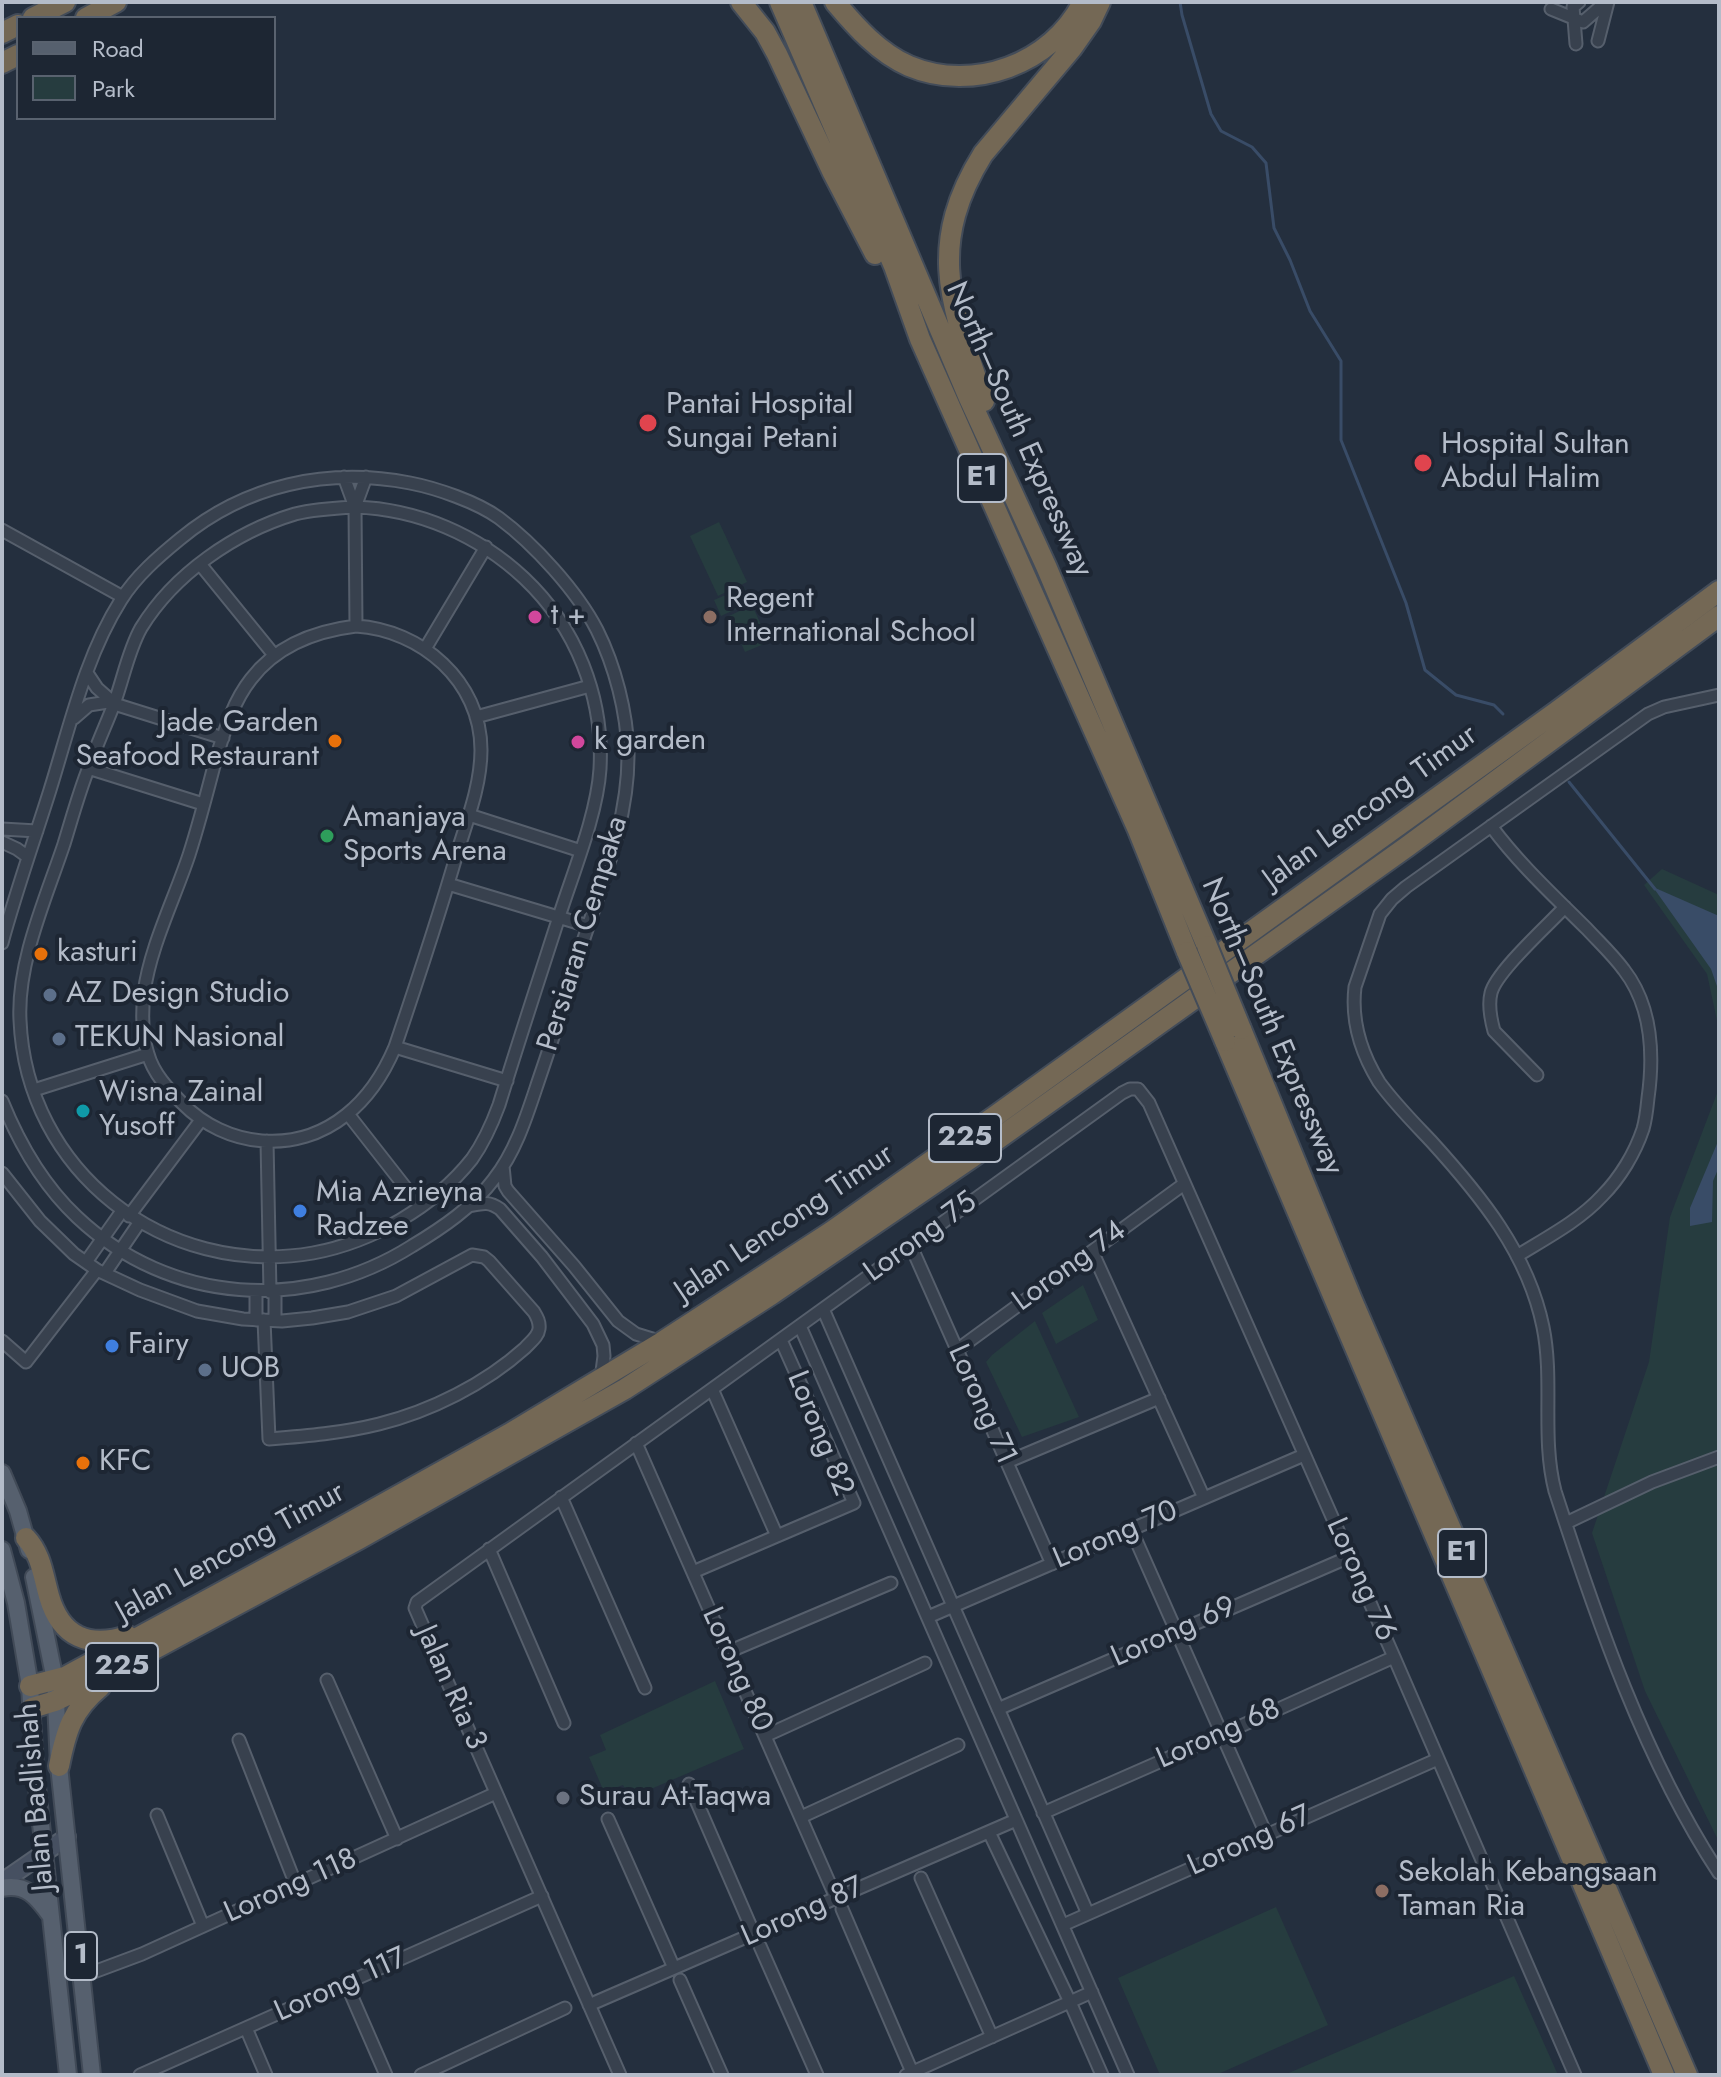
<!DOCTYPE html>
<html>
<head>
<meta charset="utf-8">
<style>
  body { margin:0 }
  #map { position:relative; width:1721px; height:2077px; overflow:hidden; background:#242f3e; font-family:Jost,sans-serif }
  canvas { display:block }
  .frame { position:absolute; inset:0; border:4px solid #b4bcc9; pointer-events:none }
  .legend { position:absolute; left:16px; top:16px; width:260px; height:104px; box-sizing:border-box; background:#1d2633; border:2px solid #59626f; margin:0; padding:10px 14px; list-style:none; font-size:24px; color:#b4bcc9 }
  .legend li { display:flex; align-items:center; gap:16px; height:40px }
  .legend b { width:40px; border:2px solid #59626f }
</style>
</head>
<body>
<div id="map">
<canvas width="1721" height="2077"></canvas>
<div class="frame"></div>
<ul class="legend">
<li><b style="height:10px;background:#56606e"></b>Road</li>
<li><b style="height:22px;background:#263c3f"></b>Park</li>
</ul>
</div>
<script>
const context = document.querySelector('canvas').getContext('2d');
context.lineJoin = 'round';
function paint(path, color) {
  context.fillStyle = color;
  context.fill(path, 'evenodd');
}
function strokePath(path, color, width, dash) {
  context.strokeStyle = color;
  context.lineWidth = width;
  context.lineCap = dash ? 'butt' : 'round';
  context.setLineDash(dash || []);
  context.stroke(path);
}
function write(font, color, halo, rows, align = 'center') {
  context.font = font + ' Jost,sans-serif';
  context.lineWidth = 8;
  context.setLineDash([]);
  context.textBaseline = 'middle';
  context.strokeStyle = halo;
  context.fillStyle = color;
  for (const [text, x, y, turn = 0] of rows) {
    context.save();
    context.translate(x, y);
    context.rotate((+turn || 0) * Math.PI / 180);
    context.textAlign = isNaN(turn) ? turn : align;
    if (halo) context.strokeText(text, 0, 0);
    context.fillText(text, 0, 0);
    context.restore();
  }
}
paint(new Path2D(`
  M719 522 747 582 718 596 690 536Z
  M744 587 751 602 721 616 714 600Z
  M752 605 769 642 745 652 729 616Z
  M1662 869 1719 895V1030L1707 974 1644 885Z
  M1719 1088V1842L1645 1691 1592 1533 1649 1362 1670 1217Z
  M1083 1285 1098 1320 1056 1344 1042 1313Z
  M1035 1321 1079 1417 1022 1437 986 1362 992 1355Z
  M715 1681 744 1749 630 1798 623 1785 604 1792 589 1757 606 1750 600 1735Z
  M1276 1907 1328 2025 1216 2075H1160L1118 1978Z
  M1514 1976 1558 2075H1284Z`), '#263c3f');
paint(new Path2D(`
  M1653 887 1719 916V992L1711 969Z
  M1719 1139V1167L1713 1181 1712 1222 1690 1226V1208Z`), '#394c67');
strokePath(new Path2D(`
  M1180 2 1182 15 1211 114 1221 131 1252 147 1266 163 1274 228 1290 260 1310 311 1341 361V440L1406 603 1425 670 1456 695 1494 705 1503 714
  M1569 782 1655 889`), '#394c67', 3);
const street = new Path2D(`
  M1551 9 1583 22 1606 2
  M1598 41 1608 2
  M1576 44 1573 7 1579 2
  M344 477 355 507
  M355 507C418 509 478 535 524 578 576 627 604 697 600 769 597 816 572 875 558 920 538 982 518 1043 499 1105 492 1124 484 1142 472 1159 434 1207 372 1242 313 1253 165 1279 26 1171 20 1020 17 962 46 898 64 844 72 818 79 792 89 767 96 746 106 725 114 704 123 680 128 651 141 628 174 574 235 532 295 514 315 509 335 508 355 507Z
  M2 530 123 597
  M200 564 274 655
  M356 626C421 630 481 681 481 750 481 784 468 818 458 850 439 916 417 982 395 1047 384 1073 369 1097 346 1115 296 1155 226 1148 182 1103 168 1089 153 1073 148 1054 142 1036 142 1012 144 993 150 947 174 900 189 855 199 824 207 793 215 762 224 733 232 703 251 679 277 645 315 631 356 626Z
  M356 626 355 507 366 477
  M425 649 486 547
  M87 673 97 688 114 703
  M1719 695 1664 707 1648 714 1406 887 1392 899 1380 914 1355 987C1351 1021 1361 1053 1379 1082 1394 1103 1413 1122 1431 1141 1480 1195 1528 1253 1543 1327 1554 1381 1541 1437 1555 1491 1596 1618 1645 1761 1719 1873
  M476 717 590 686
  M74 718 89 705 108 702 223 738
  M88 768 203 804
  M469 815 581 851
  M1491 826C1519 864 1554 896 1587 929 1599 942 1613 955 1624 970 1652 1006 1654 1055 1648 1098 1647 1108 1646 1119 1643 1129 1635 1153 1620 1178 1602 1196 1579 1221 1546 1238 1517 1256
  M2 829 37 831
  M2 842 17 849 28 857
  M448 884 588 926
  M2 943C16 891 34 841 50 790 70 726 85 657 121 600 136 576 158 557 180 539 245 485 327 467 410 483 436 488 477 502 499 518 534 544 577 591 597 630 615 666 627 712 628 753 629 825 598 892 577 960 565 1001 552 1041 538 1082 527 1115 516 1151 494 1179 473 1207 442 1228 412 1246 306 1313 170 1305 77 1217 44 1186 19 1143 2 1101
  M395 1047 507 1081
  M1537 1075 1494 1031C1491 1020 1488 1005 1491 993 1496 972 1548 925 1565 907
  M34 1090 148 1054
  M348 1114 420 1206
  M267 1141 270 1292
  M503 1166 505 1186 508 1191 574 1266 618 1321 636 1334 662 1342
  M2 1173 40 1221 74 1254 97 1270 140 1290 197 1311 243 1319 282 1321 312 1318 348 1312 396 1296 472 1255 484 1257 489 1261 534 1312C537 1317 540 1322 539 1329 538 1337 530 1342 525 1348 485 1384 431 1411 379 1424 343 1433 306 1436 269 1439L264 1320
  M469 1206C483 1203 489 1201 500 1209L542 1257 593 1324 603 1345 604 1356 601 1379
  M129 1216 201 1120
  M911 1246 1052 1564
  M1092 1251 1204 1498
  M86 1262 122 1211
  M105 1273 139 1223
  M256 1291V1320
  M275 1291V1320
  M823 1309 1088 1914
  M800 1326 1128 2075
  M2 1341 26 1362 97 1270
  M957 1350 1184 1184
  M712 1389 777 1536
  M636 1443 836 1898
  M1007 1462 1159 1398
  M561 1497 645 1688
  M1566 1523 1652 1482 1719 1457
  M1131 1529 1266 1834
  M489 1549 564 1723
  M693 1572 854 1503 781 1340
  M928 1617 1304 1455
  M728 1652 891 1583
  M327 1680 397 1839
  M998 1709 1349 1557
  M765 1736 925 1663
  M239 1740 296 1885
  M689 1784 754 1934
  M1043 1813 1223 1734 1394 1657
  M157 1815 203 1926
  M801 1817 958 1745
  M608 1819 674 1968
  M989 1832 1070 2002 1102 2075
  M921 1878 992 2037
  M842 1909 912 2072
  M1063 1925 1438 1759
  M760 1946 817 2075
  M83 1976 142 1954 496 1793
  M680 1980 722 2075
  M346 1983 386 2075
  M589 2005 1016 1820
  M246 2028 266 2075
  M140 2075 542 1896
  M421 2075 565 2008
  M620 2075 415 1608 417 1602 1122 1093 1130 1089H1138L1149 1103 1394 1657 1575 2075
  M906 2075 1092 1992`);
const secondary = new Path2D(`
  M2 1882 67 1837`);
const primary = new Path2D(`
  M2 1473 18 1511 29 1550
  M2 1550 16 1603 30 1686 35 1768 68 2075
  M34 1577 55 1680 59 1766 92 2075
  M2 1888C26 1883 37 1897 50 1915`);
const highway = new Path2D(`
  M741 2 765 32 777 54 833 173 875 254
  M780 2 894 266 920 339 1138 830 1187 952
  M801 2 969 398 1046 566 1207 946
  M835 2C856 27 879 53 909 66 973 93 1052 64 1083 2
  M33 18 65 2
  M86 18 116 2
  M2 33 18 25
  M2 63 18 55
  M984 401C952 307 925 247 983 154L1072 48 1091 21 1100 2
  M1241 1029 1352 1300 1687 2075
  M1225 1041 1664 2075
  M26 1538C41 1554 43 1575 49 1596 61 1638 89 1648 128 1636
  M30 1686 65 1677 331 1533 509 1434 662 1342 831 1232 998 1114 1556 712 1719 591
  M32 1708 55 1701 80 1689 359 1539 625 1389 772 1294 974 1156 1408 846 1719 616
  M59 1766C66 1731 72 1710 100 1687`);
strokePath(street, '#565f6c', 15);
strokePath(secondary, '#565f6c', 20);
strokePath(primary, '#414a57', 20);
strokePath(highway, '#434c59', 24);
strokePath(street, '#38414e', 11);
strokePath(secondary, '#465061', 16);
strokePath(primary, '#56606e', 16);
strokePath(highway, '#746855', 20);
const highwayBridge = new Path2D(`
  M1207 946 1241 1029
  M1187 952 1225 1041`);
strokePath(highwayBridge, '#434c59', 24, []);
strokePath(highwayBridge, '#746855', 20);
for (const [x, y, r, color] of [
  [648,423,10,"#e0444e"],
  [1423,463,10,"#e0444e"],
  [535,617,8,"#d1479c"],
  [710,617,8,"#8d6e63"],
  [335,741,8,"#e8710a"],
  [578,742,8,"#d1479c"],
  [327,836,8,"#2e9e5b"],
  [41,954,8,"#e8710a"],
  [50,995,8,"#5c6f8a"],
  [59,1039,8,"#5c6f8a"],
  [83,1111,8,"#0f9aa8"],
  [300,1211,8,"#3f7fe0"],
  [112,1346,8,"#3f7fe0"],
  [205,1370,8,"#5c6f8a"],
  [83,1463,8,"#e8710a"],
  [563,1798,8,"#6b7280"],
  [1382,1891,8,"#8d6e63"]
]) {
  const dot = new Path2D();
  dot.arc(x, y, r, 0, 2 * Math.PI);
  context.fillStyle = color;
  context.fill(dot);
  strokePath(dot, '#1d2633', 3);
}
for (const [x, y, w] of [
  [982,478,48],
  [965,1138,72],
  [1462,1553,48],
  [122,1667,72],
  [81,1956,32]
]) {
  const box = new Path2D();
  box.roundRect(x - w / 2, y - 24, w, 48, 6);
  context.fillStyle = '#1d2633';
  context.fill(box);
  strokePath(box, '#b4bcc9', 2);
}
write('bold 28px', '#b4bcc9', null, [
  ["E1",982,478],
  ["225",965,1138],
  ["E1",1462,1553],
  ["225",122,1667],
  ["1",81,1956]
]);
write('30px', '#b4bcc9', '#1d2633', [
  ["Pantai Hospital",666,406],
  ["Sungai Petani",666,440],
  ["Hospital Sultan",1441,446],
  ["Abdul Halim",1441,480],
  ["Regent",726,600],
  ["International School",726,634],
  ["t +",551,617],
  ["Jade Garden",319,724,"right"],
  ["Seafood Restaurant",319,758,"right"],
  ["k garden",594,742],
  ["Amanjaya",343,819],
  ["Sports Arena",343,853],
  ["kasturi",57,954],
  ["AZ Design Studio",66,995],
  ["TEKUN Nasional",75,1039],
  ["Wisna Zainal",99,1094],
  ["Yusoff",99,1128],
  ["Mia Azrieyna",316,1194],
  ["Radzee",316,1228],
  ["Fairy",128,1346],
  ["UOB",221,1370],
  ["KFC",99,1463],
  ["Surau At-Taqwa",579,1798],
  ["Sekolah Kebangsaan",1398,1874],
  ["Taman Ria",1398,1908]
], 'left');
write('30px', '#b4bcc9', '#1d2633', [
  ["North–South Expressway",1018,430,66],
  ["Jalan Lencong Timur",1371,808,-36],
  ["Persiaran Cempaka",584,934,-73],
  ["North–South Expressway",1271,1027,67],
  ["Jalan Lencong Timur",785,1224,-34],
  ["Lorong 75",921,1238,-36],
  ["Lorong 74",1070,1267,-36],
  ["Lorong 71",981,1405,66],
  ["Lorong 82",819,1434,68],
  ["Lorong 70",1116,1536,-23],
  ["Jalan Lencong Timur",231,1553,-29],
  ["Lorong 76",1360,1580,66],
  ["Lorong 69",1174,1633,-24],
  ["Lorong 80",736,1670,66],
  ["Jalan Ria 3",450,1688,66],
  ["Lorong 68",1219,1735,-24],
  ["Jalan Badlishah",37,1797,-95],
  ["Lorong 67",1250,1842,-24],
  ["Lorong 118",291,1887,-24],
  ["Lorong 87",803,1913,-24],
  ["Lorong 117",341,1986,-24]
]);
</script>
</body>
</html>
